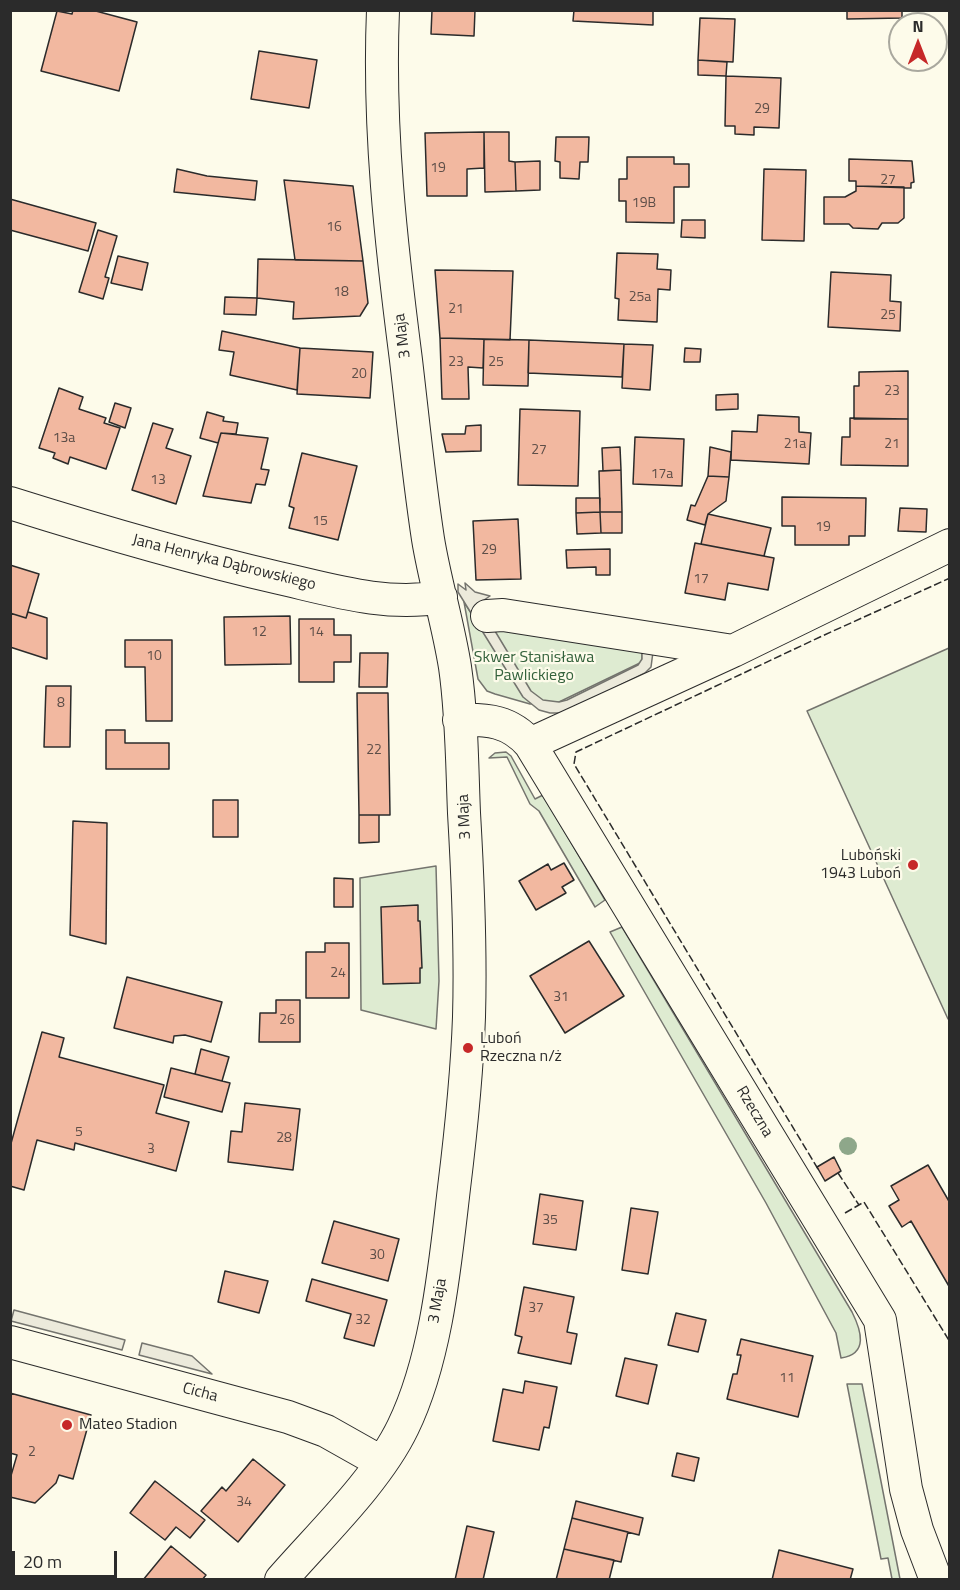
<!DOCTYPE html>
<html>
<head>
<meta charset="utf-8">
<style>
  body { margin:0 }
  #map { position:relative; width:960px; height:1590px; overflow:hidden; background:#fdfbea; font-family:"Titillium Web",sans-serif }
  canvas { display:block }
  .frame { position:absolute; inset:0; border:12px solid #2b2b2b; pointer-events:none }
  .north { position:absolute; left:888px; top:12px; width:60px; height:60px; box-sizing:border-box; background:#fdfbea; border:2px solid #a9a89e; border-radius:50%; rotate:0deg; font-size:16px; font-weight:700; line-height:24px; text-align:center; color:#2b2b2b }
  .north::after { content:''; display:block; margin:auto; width:21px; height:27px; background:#c62828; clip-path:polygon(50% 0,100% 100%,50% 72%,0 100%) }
  .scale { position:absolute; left:12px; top:1551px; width:105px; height:27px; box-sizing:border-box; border:3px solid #2b2b2b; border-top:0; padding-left:8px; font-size:18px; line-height:21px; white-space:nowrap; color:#2b2b2b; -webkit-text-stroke:4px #fdfbea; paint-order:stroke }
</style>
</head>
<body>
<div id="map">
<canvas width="960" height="1590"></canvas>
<div class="frame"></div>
<div class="north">N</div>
<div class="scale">20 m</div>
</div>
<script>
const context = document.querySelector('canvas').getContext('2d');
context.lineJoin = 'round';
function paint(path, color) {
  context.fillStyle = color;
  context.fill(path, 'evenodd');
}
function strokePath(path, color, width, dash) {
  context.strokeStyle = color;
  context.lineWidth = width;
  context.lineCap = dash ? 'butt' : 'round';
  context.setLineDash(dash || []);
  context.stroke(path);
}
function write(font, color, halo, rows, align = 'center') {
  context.font = font + ' "Titillium Web",sans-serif';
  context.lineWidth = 4.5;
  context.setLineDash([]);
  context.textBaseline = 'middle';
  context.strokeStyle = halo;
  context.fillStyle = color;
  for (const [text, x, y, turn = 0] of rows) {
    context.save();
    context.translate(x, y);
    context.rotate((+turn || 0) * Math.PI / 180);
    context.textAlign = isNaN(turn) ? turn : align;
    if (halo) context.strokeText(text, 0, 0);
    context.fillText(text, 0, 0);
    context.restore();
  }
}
const green = new Path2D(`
  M464 602 483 631 492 626 642 650V662L559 702 530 704 495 694 487 691 478 679Z
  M949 648 950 1018 948 1019 807 711Z
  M506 752 511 756 535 799 543 795 605 900 595 907 539 811 530 804 507 757 489 758 495 753Z
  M436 866 439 981 436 1029 361 1010 360 878Z
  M622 927 852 1312C861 1330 869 1354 841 1358L836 1333 766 1203 610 932Z
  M847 1384H862L900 1579H892L888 1558 881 1559Z`);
paint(green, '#deebd1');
strokePath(green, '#74746e', 1.5);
const parking = new Path2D(`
  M465 583 475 592 490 596 484 600 488 602 492 626 531 691 543 700 559 702 567 700 638 665 642 659V650L653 652 651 667 645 673 572 709 560 713H550L539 710 523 697 458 592V584L466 590Z
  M14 1310 125 1340 122 1350 11 1321Z
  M142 1343 192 1356 212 1374 139 1355Z`);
paint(parking, '#eceadb');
strokePath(parking, '#74746e', 1.5);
const building = new Path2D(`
  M73 10H92L137 22 119 91 41 71 57 11 72 14Z
  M432 10H475L474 36 431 34Z
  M574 10H653V25L573 21Z
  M847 10H902V18L847 19Z
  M700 18 735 19 733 62 698 60Z
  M259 51 317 60 309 108 251 99Z
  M698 60 727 62 726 76 698 75Z
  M726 76 781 78 779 128 754 127V135L735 134V126H725Z
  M484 132V168L467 169V196H427L425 133Z
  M484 132H509V161L515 162 516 191 485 192Z
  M556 137H589L588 162H580L579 179 560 178V162L555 161Z
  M627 157H674V164H689V187H674V223L626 222V201H619V179H627Z
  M849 159 912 161 914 182 911 183V188L856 186V181H849Z
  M540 161V190L516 191 515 162Z
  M177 169 207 176 257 181 255 200 174 192Z
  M764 169 806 170 804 241 762 240Z
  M284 180 353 186 363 261 295 260Z
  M856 186 904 187V218L898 223H882L878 229 853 228 849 224H824V197H845L856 191Z
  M10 199 96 223 88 251 10 230Z
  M682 220H705V238L681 237Z
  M98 230 117 236 105 277 109 278 103 299 79 292Z
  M617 253 658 254 657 269 671 270 670 290 658 289 657 322 618 320 619 299 615 298Z
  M118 256 148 263 142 290 111 283Z
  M258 259 363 261 368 303 360 316 293 319 294 302 257 298Z
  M435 270 513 271 510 340 440 338Z
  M831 272 891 275 890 301 901 302 900 331 828 327Z
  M225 297 257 298 256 315 224 314Z
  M222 331 300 348 297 390 230 375 234 352 219 350Z
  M440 338 484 339 483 368 468 367 469 399H442Z
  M484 339 529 340 528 386 483 385Z
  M529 340 624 344 622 377 528 373Z
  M624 344 653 345 650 390 622 388Z
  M300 348 373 352 370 398 297 394Z
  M685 348 701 349 700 362H684Z
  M908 371V419H854V386H859V372Z
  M59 388 83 397 79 409 106 418 104 423 120 428 106 469 70 457 68 464 53 458 55 453 39 448Z
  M738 394V409L716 410V395Z
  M115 403 131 408 125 428 109 422Z
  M520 409 580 411 578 486 518 485Z
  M207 412 224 417 223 421 238 423 236 434 221 433 218 443 200 438Z
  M758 415 799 417V432L811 433 809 464 731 460 732 431 757 432Z
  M850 418 908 419V466L841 465 842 437H850Z
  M153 423 173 429 166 448 191 456 176 504 132 490Z
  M481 425V451L446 452 442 434H465L466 426Z
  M221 433 268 438 261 469 269 470 265 485 256 484 251 503 203 496Z
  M635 437 684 439 682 486 633 484Z
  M620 447 621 470 603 471 602 448Z
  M710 447 731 452 729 477 708 476Z
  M302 453 357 466 338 540 289 528 294 508 289 506Z
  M621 470 622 512H600L599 471Z
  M708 476 729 477 726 501 708 514 705 525 687 520 691 505 695 506Z
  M782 497 866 498 865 536H849V545H795V526H782Z
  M576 498H600V512L576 513Z
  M900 508 927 509 926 532 898 531Z
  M600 512 601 533 577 534 576 513Z
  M600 512H622V533H601Z
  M708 514 771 528 764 556 701 544Z
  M518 519 521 579 476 580 473 521Z
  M695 543 774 558 768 590 728 583 725 600 685 593Z
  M610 549V575H596V567L567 568 566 550Z
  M10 565 39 574 26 618 10 613Z
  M28 612 47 618V659L10 647V613L26 618Z
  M290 616 291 664 225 665 224 617Z
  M299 619H334V635H351V662H334V682H299Z
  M125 640H172V721H146L145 667H125Z
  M360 653H388L387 687H359Z
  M46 686H71L70 747H44Z
  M357 693H388L390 815H359Z
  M106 730H125V743H169V769H106Z
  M213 800H238V837H213Z
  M359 815H379V842L359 843Z
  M73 821 107 823 106 944 70 935Z
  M564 863 574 880 562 887 566 893 536 910 519 881 548 864 551 870Z
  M334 878 353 879V907H334Z
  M418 905V921H420L422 968H420V983L383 984 381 907Z
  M589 941 624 996 565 1033 530 976Z
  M325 943H349V998H306V952H325Z
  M127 977 222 1002 211 1042 185 1035 174 1036 173 1043 114 1028Z
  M276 1000H300V1042H259L260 1013H276Z
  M42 1032 64 1038 59 1057 164 1085 156 1113 189 1122 176 1171 75 1143 74 1150 37 1140 24 1190 10 1186V1147Z
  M201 1049 229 1057 222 1081 195 1074Z
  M171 1068 230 1083 222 1112 164 1097Z
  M245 1103 300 1109 293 1170 228 1162 231 1131 242 1132Z
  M834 1157 841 1171 825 1181 817 1167Z
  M928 1165 950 1203V1288L911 1221 902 1227 889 1206 899 1200 891 1186Z
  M540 1194 583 1201 576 1250 533 1244Z
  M631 1208 658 1212 648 1274 622 1270Z
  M334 1221 399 1239 388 1281 322 1263Z
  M225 1271 268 1281 259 1313 218 1302Z
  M312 1279 387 1300 374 1346 344 1338 351 1314 306 1301Z
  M524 1287 574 1297 567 1332 577 1334 571 1364 518 1353 522 1337 515 1335Z
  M676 1313 706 1320 698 1352 668 1345Z
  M741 1339 813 1356 798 1417 727 1399 733 1374H737L741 1355H737Z
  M625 1358 657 1365 648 1404 616 1396Z
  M525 1381 557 1387 549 1428 544 1427 539 1450 493 1441 503 1389 523 1393Z
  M10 1393 91 1415 73 1479 59 1475 56 1483 35 1503 10 1497V1479L17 1455 10 1453Z
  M677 1453 699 1458 694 1481 672 1476Z
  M253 1459 285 1485 238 1542 201 1511 222 1487 226 1491Z
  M155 1481 205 1520 190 1538 176 1527 165 1540 130 1513Z
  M576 1501 643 1518 639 1535 572 1518Z
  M572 1518 628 1532 621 1562 564 1549Z
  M467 1526 494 1532 483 1580H455Z
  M171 1546 206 1575 202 1580H143Z
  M564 1549 614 1560 609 1580H556Z
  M779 1550 853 1569 850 1580H772Z`);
paint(building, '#f2b8a0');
strokePath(building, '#2b2b2b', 1.5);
const street = new Path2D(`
  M10 503C99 531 188 557 279 578 332 590 386 607 441 597
  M487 616 503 615 733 651
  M459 720C488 719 510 721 530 744L880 1320 906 1489 917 1530 936 1580
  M530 744 733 651 950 545
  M10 1342 288 1417 326 1431 381 1462
  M281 1580C321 1534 377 1481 403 1427 437 1357 445 1264 454 1188 461 1131 467 1074 469 1017 471 949 468 881 464 813 462 765 462 715 455 667 448 623 435 582 428 539 419 480 413 420 406 360 391 244 378 128 383 10`);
strokePath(street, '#2b2b2b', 34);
strokePath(street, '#fdfbea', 32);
strokePath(new Path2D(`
  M818 1169 574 764 576 752 820 637 950 578
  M838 1173 859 1205
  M845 1213 864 1202 950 1342`), '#2b2b2b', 1.5, [8, 3]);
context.fillStyle = '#8ea78a';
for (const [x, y] of [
  [848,1146]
]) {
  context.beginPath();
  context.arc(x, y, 9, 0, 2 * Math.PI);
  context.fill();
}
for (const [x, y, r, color] of [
  [913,865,6,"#c62828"],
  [468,1048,6,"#c62828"],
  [67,1425,6,"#c62828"]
]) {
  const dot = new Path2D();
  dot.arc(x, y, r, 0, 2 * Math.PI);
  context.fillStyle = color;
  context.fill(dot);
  strokePath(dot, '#fdfbea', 2);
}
write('14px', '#5d4e48', null, [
  ["29",762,110],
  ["19",438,169],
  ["27",888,181],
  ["19B",644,204],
  ["16",334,228],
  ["18",341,293],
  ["25a",640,298],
  ["21",456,310],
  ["25",888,316],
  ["23",456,363],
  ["25",496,363],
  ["20",359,375],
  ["23",892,392],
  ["13a",64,439],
  ["21a",795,445],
  ["21",892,445],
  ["27",539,451],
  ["17a",662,475],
  ["13",158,481],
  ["15",320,522],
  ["19",823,528],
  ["29",489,551],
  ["17",701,580],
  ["12",259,633],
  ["14",316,633],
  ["10",154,657],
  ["8",61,704],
  ["22",374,751],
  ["24",338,974],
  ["31",561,998],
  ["26",287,1021],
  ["5",79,1133],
  ["28",284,1139],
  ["3",151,1150],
  ["35",550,1221],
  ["30",377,1256],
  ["37",536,1309],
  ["32",363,1321],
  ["11",787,1379],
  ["2",32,1453],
  ["34",244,1503]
]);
write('16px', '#2b2b2b', '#fdfbea', [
  ["3 Maja",403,336,-97],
  ["Jana Henryka Dąbrowskiego",224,563,14],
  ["3 Maja",465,817,-93],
  ["Rzeczna",754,1112,59],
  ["3 Maja",438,1301,-80],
  ["Cicha",200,1393,15]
]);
write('16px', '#34623c', '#fdfbea', [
  ["Skwer Stanisława",534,658],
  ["Pawlickiego",534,676]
]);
write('16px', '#2b2b2b', '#fdfbea', [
  ["Luboński",901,856,"right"],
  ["1943 Luboń",901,874,"right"],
  ["Luboń",480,1039],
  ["Rzeczna n/ż",480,1057],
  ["Mateo Stadion",79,1425]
], 'left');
</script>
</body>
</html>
